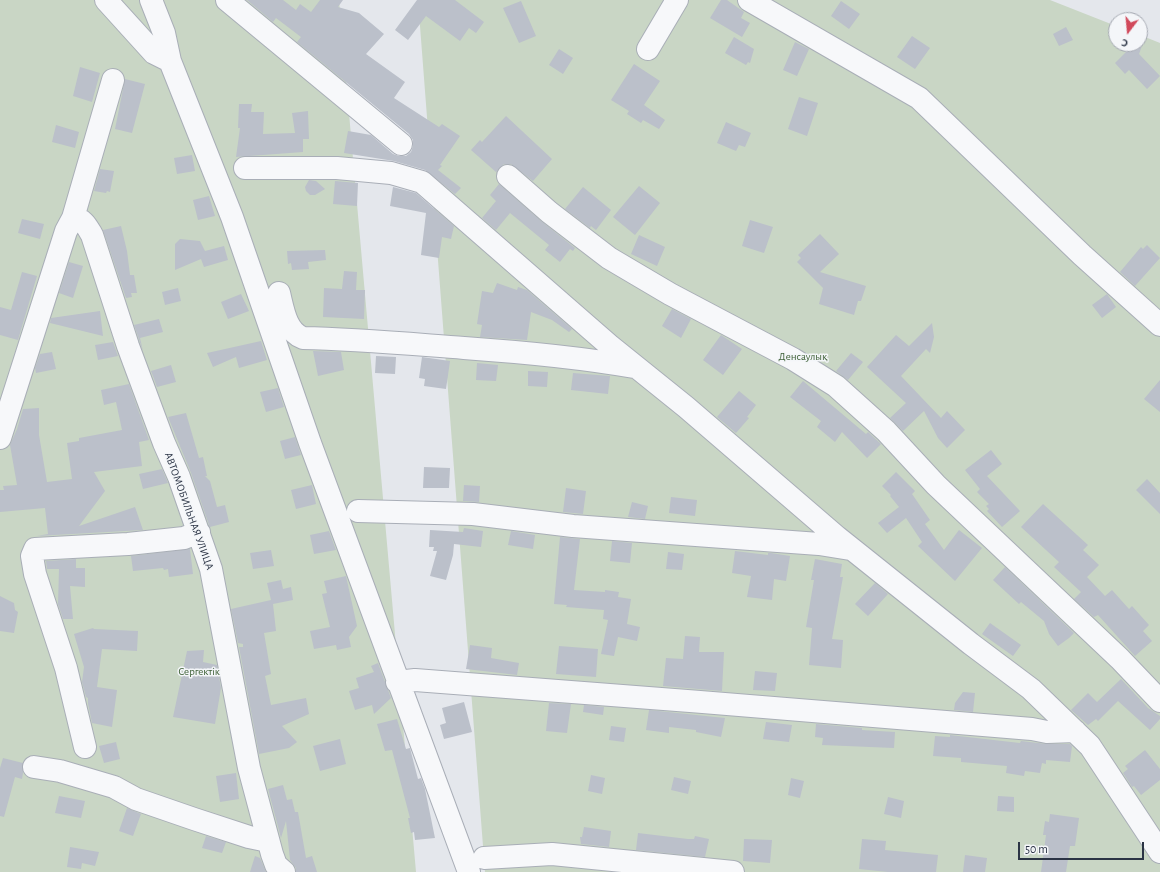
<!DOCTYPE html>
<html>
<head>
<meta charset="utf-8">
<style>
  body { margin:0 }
  #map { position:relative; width:1160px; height:872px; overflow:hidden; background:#e4e7ec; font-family:"Alegreya Sans",sans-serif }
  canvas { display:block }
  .north { position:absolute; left:1108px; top:12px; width:40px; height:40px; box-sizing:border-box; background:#f4f6f9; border:1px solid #a4a8b1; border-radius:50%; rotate:196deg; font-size:11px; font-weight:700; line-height:16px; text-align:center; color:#2b3445 }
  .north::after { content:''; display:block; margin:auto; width:14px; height:18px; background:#d1495b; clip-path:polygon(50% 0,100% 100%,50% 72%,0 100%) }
  .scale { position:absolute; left:1018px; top:842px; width:126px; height:18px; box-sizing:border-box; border:2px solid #2b3445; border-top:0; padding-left:5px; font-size:12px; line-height:14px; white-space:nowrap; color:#2b3445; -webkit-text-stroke:3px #f4f6f9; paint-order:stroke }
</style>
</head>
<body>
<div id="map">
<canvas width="1160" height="872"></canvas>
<div class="north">С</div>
<div class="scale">50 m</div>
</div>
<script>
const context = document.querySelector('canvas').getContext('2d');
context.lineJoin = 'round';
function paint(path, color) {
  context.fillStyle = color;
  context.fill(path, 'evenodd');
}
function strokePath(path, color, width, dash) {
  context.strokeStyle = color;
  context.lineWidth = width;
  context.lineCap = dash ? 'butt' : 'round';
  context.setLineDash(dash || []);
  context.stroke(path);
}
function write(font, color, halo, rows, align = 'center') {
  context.font = font + ' "Alegreya Sans",sans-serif';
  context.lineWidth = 3;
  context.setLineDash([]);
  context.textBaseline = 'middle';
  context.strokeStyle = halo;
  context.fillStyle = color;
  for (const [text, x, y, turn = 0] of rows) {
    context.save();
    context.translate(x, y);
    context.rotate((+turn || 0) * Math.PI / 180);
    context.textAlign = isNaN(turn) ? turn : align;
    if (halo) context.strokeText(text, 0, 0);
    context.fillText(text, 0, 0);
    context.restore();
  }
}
paint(new Path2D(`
  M0 0H339L416 872H0Z
  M418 0H1050L1116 26V44H1140V35L1160 43V872H485Z`), '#c9d6c5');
paint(new Path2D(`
  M247 0H283L296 10 300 4 311 12 320 0H343L338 7 359 13 384 34 366 54 405 82 394 98 439 127 442 124 460 136 440 165 442 166 438 170 461 188 455 194 425 170 394 161 344 153 348 131 371 135 393 154 399 156H406L411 152 413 146V140L409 134 297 42 301 37 276 18 273 22Z
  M417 0H455L484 22 476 33 469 28 460 41 426 16 408 40 395 30Z
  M721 0H727L744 12 741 18 750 23 742 37 710 18Z
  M521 1 536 36 519 43 503 8Z
  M841 1 860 14 849 29 831 16Z
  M1066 27 1073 40 1059 46 1053 34Z
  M1147 32 1139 54 1160 76 1147 89 1129 70 1125 74 1115 63 1134 44H1140V39Z
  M912 36 930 48 915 69 897 57Z
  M734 37 754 49 750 63 748 62 746 65 725 53Z
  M795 42 809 49 797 76 783 70Z
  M559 49 573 58 563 74 549 65Z
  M634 64 660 81 644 105 665 120 659 129 643 120 641 123 627 114 629 111 611 100Z
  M80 67 100 73 92 102 73 96Z
  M125 79 145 84 132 133 115 129Z
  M799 97 818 103 807 136 788 129Z
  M239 104H252L251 112H264L263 134 295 133 292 113 308 111 309 139H303V152L236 157 240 128H238Z
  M506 116 552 159 533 181 511 164H504L496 172 471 150 480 140 482 142Z
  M726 122 751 133 745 147 739 145 736 151 717 143Z
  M56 125 79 132 75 148 52 142Z
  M192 155 195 171 177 174 174 158Z
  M100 169 114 171 110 192 107 191 106 193 94 191Z
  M309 180 316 181 325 189 315 195H310L306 191 305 187Z
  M335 181 358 183 357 206 333 204Z
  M499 184 541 221 575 248 573 251 570 249 560 262 545 250 549 245 510 213 496 230 482 218 496 201 490 195Z
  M639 186 660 203 635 235 613 217Z
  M393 187 416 193 454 226 451 239 442 237 439 258 421 255 426 213 390 206Z
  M583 187 611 210 596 230 591 226 590 228 565 209Z
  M209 196 215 216 198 220 193 200Z
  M22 219 44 224 40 239 18 233Z
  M750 220 773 227 764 253 742 246Z
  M121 226 127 251 130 275H134L137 293H131L132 297 126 298 103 230Z
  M820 234 839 254 820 272 866 286 861 301H858L854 315 819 304 823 288 797 262 801 258 798 255Z
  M639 235 665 247 657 266 631 254Z
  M180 239 200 241 205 251 224 246 228 260 204 267 201 259 175 270V244Z
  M1147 245 1160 258 1135 286 1120 272 1141 247 1143 249Z
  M325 250 326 260 308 262 309 269 292 270 291 263 288 264 287 251Z
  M69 262 83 266 73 298 59 293Z
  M344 271 357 272 356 290H365L364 319 323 317 324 288 342 289Z
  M22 272 37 276 18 340 0 335V307L11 310Z
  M497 283 517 290 518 287 527 290 572 329 569 332 552 320 531 312 527 340 480 337 482 325 477 324 482 291 493 293Z
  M178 288 181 301 165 305 162 292Z
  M241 294 249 311 228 319 221 302Z
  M1107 294 1116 307 1102 318 1092 305Z
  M672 309 691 319 681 338 662 326Z
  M100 311 103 336 50 323 51 318Z
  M159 319 163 332 140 338 143 351 134 325Z
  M932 323 934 337 930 353 926 349 901 376 941 418 947 411 965 430 947 448 938 438 924 411 903 431 890 418 906 403 867 367 896 335 909 346Z
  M721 335 742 349 723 375 703 360Z
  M261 341 267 360 239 368 236 357 213 367 207 353Z
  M113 342 118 356 98 360 95 345Z
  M313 351 341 352 344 370 318 376Z
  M52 352 56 369 36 373 35 368 40 354Z
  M851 353 863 362 848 380 836 371Z
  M376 356 396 357 395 374 375 373Z
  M422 357 450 361 446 389 424 386 425 379 419 378Z
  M477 363 498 365 496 381 476 380Z
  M171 365 176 382 157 387 151 371Z
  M528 371 548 372 547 387 528 386Z
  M573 373 610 376 608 394 571 390Z
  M1160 380V412L1144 399Z
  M803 381 866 434 868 432 881 444 867 458 842 432 835 442 817 427 821 421 790 397Z
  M129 384 149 440 139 442 142 466 94 472 105 491 79 526 135 507 143 530 37 536 48 534 45 508 0 512V490H4L3 486 17 485 10 445 17 429 23 409 39 408V435L47 482 72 479 67 443 79 441V438L122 430 116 402 104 405 101 390Z
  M278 388 284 407 266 412 260 392Z
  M739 391 756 405 747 417 749 418 736 433 717 417Z
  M186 413 199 458 203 457 207 476H205L210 481 217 507 225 505 229 522 210 527 209 525 191 473 168 417Z
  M295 437 301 455 285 459 280 441Z
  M991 450 1002 464 987 476 1020 511 1002 527 987 511 989 509 986 506 989 504 977 492 980 489 965 470Z
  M424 467 450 468 449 488H423Z
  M162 469 168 483 143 489 139 474Z
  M896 472 915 491 912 494 930 520 925 524 944 550 959 530 982 548 955 581 918 546 922 542 906 518 887 533 878 523 899 507 890 496 891 495 882 486Z
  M1147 479 1160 493V514L1136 490Z
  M312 485 316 504 296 509 291 490Z
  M464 485 480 486 479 502 463 501Z
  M566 488 586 491 583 514 563 512Z
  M671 497 697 500 695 516 669 513Z
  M632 502 648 506 645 519 628 517Z
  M1043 504 1088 545 1083 550 1099 565 1087 577 1105 596 1112 590 1129 609 1132 606 1149 625 1143 631 1152 641 1135 656 1098 615 1094 617 1074 599 1081 592 1054 567 1059 562 1021 527Z
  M464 528 483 531 481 547 454 544 453 555 446 580 430 576 437 551H433L434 547H429L430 530 463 532Z
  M329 531 336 550 314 554 310 535Z
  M511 531 535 535 533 549 508 545Z
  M560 537 580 539 574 590 605 592V590L619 592 618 597 631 599 627 624 640 627 637 641 618 637 614 656 601 654 608 620 603 619 604 610 566 607 567 605 554 604Z
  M612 541 632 543 630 563 610 561Z
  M190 549 193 574 169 577 168 569 164 570 163 568 133 571 131 556Z
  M271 550 274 566 253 569 250 553Z
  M735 551 768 555V553H771L790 556 786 581 774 579 772 600 747 597 751 576 732 573Z
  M668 552 684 554 682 570 666 569Z
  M76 559V568H85V587L70 586 73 619H63L58 604 59 569H47L46 561Z
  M815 559 842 564 840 577H843L832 639 843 640 841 668 809 665 812 628 806 627 814 580H811Z
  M1005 567 1074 633 1069 638 1058 646 1049 634 1044 621 1021 602 1019 604 993 580Z
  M346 576 357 626 349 637 351 647 337 650 336 645 314 649 310 631 330 627 322 594 327 593 324 581Z
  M281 580 283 589 291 587 293 600 273 604 276 631 264 633 271 674 265 676 271 705 306 698 309 714 282 726 297 742 289 748 259 754 239 647H243V644L238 643 231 609 271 600 267 583Z
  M875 583 888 594 868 616 855 604Z
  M0 596 14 603 15 610 18 612 14 633 0 631Z
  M990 623 1021 645 1013 656 982 634Z
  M93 628 94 629 138 631 137 651 102 649 97 687 117 690 112 727 92 723 88 704V698L86 697 82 682 84 667 74 634Z
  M685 636 700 637 699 652H724L722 691 663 686 666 658 683 659Z
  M470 645 492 648 491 658 519 663 517 675 466 669Z
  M559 646 598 649 596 677 556 674Z
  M204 650 203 662 217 665 221 688 215 724 173 717 187 651Z
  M378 663 391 698 374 714 372 705 355 710 349 691 359 688 356 678 374 672 371 666Z
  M755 671 777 673 775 691 753 690Z
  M1121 679 1148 708 1160 716V719L1150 730 1118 701 1098 721 1096 719 1088 725 1071 710 1088 693 1097 702Z
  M963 692 975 693 973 712 954 710 955 703Z
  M464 702 472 732 444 739 440 725 446 723 442 708Z
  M549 703 571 704 567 733 546 731Z
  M584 705 604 707 603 715 583 712Z
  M649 710 725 718 721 737 696 732V730L669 727V733L646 730Z
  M397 719 406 749 410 748 418 779 421 778 425 789 435 838 415 840 414 832 411 833 408 818H410L392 750 385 751 377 724Z
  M766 722 792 725 789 742 763 739Z
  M816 724 862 728V730L895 732 894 748 822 745 823 738 815 737Z
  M611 726 626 728 624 742 609 740Z
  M950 735 1011 742 1020 743 1021 741 1047 744H1070L1072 746 1070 762 1046 760V764L1042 763 1040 773 1025 771 1024 776 1006 773 1007 766 961 762V758L933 756 935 736 950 737Z
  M340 739 346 764 320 771 313 746Z
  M116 742 120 759 104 763 99 746Z
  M1145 750 1160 769V780L1141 795 1134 786 1132 787 1123 773 1128 769 1125 766Z
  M3 758 23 763V773L22 779 15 777 4 817 0 816V768Z
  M236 773 239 799 220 802 216 776Z
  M591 775 605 778 602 794 588 791Z
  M674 777 691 781 688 794 671 790Z
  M791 778 804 781 800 798 788 795Z
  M283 785 287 800 292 799 295 812H298L306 858 312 856 317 872H296V868L290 860 286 821 281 838 268 789Z
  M59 796 85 801 81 818 55 813Z
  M998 796 1014 797V812L997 811Z
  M888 797 904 801 901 818 884 814Z
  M127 808 141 814 133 836 119 831Z
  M1050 814 1079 818 1075 846H1070L1066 872H1041L1046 835H1043L1045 821 1049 822Z
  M584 827 611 831 609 847 581 844 580 837H582Z
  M638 833 688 839H694L695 836 709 839 705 857 636 850Z
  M206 836 226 842 222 853 202 848Z
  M744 839 772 840 770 863 743 861Z
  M862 839 886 841 885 850 938 855 936 872H888L859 869Z
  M70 847 99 852 95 866 82 863 81 869 67 867Z
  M965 855 987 858 985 872H963Z
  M255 856 260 858 266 872H250Z`), '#bbc0ca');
const minor = new Path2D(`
  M106 0 154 53 170 61
  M151 0 164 33 170 61 232 217 310 443 469 872
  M227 0 401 144
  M749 0 919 98 1082 255 1160 325
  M648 49 677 0
  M245 168H337L391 173 422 182 609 345 686 407 837 537 971 644 1031 689 1090 746 1160 852
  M508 176 549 212 609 258 670 294 793 359 836 386 886 431 936 485 1120 659 1160 701
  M73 218 113 80
  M279 293C283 309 286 332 303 338 357 339 410 344 464 348 521 352 578 357 634 367
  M0 438 66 231 73 218C84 219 87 227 92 235L128 346 164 443 179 477 211 569 249 768 272 854 276 865 284 872
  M358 511 473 514 573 526 819 544 850 549
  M397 682 415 680C621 695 826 712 1032 729L1047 732 1075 731
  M85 747 66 668 35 574 32 556 35 549 128 544 184 538 199 532
  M34 767 60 771 114 787 136 799 194 819 249 837 268 841
  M484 858 552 854 733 872`);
strokePath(minor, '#a9aeb7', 24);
strokePath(minor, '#f7f8fa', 22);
write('11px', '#3f6138', '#f4f6f9', [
  ["Денсаулық",803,357],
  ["Сергектік",199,672]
]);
write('11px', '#2b3445', '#f4f6f9', [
  ["АВТОМОБИЛЬНАЯ УЛИЦА",189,511,70]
]);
</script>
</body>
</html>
